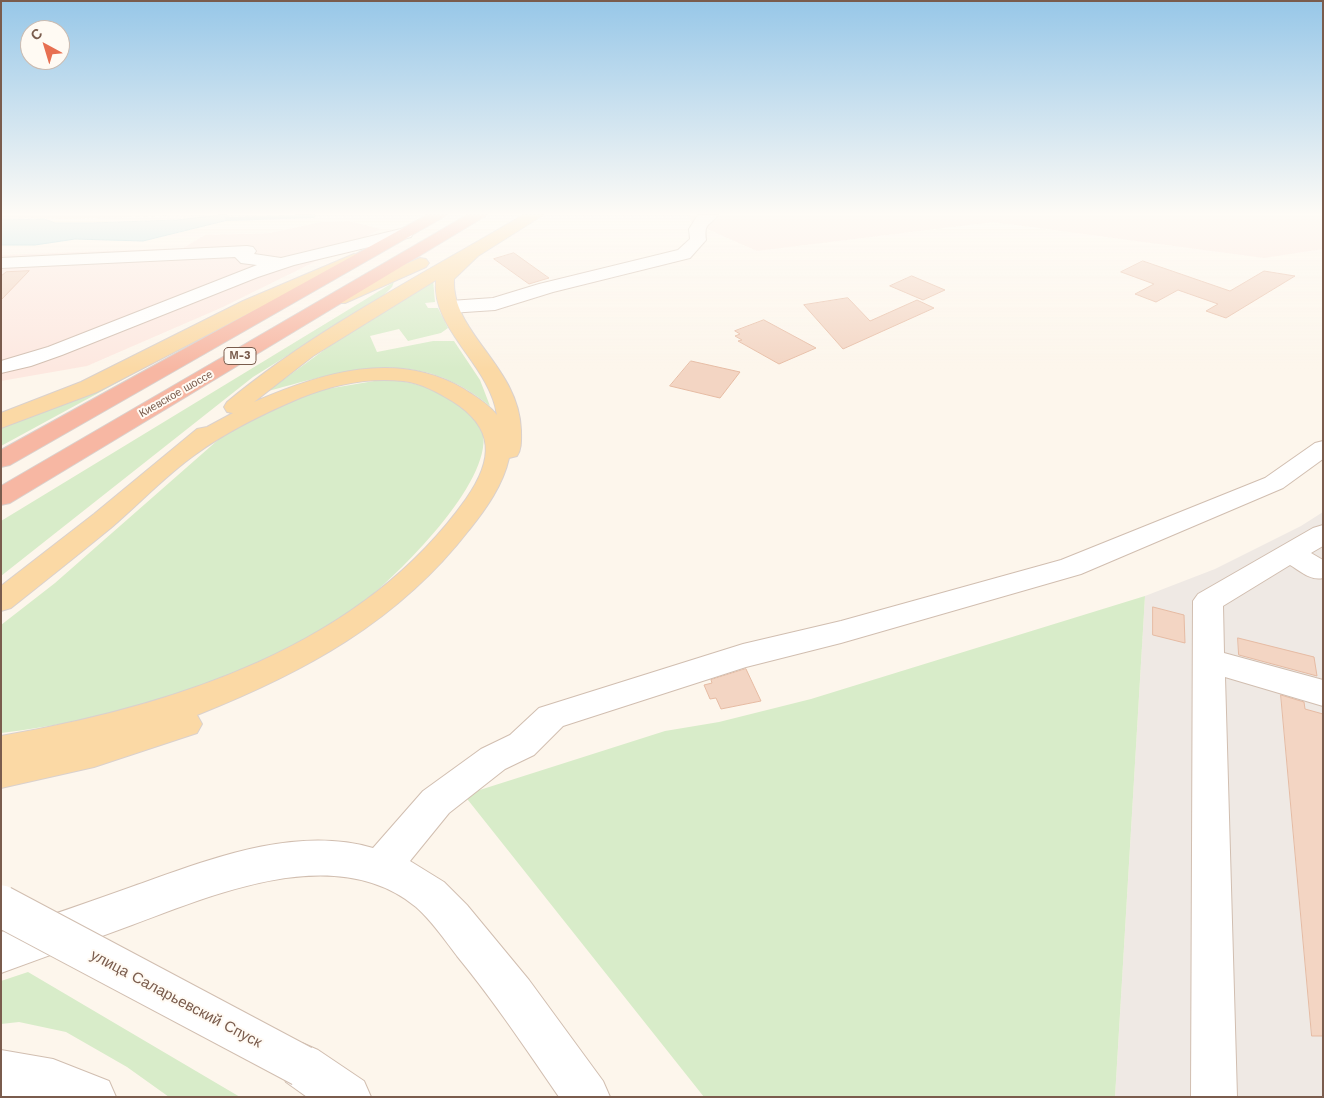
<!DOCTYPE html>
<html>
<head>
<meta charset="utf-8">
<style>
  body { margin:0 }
  #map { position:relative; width:1324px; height:1098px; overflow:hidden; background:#fdf6ec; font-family:"Work Sans",sans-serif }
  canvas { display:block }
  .frame { position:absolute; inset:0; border:2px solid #7a5c4d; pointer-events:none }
  .north { position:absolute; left:20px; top:20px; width:50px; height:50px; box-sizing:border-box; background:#fffaf3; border:1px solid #cabbb1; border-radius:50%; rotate:321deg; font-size:14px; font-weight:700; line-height:20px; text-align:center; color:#7a5c4d }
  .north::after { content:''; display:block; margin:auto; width:18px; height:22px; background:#e76f51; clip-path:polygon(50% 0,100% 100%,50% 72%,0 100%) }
</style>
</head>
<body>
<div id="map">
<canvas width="1324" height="1098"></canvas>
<div class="frame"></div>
<div class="north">С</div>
</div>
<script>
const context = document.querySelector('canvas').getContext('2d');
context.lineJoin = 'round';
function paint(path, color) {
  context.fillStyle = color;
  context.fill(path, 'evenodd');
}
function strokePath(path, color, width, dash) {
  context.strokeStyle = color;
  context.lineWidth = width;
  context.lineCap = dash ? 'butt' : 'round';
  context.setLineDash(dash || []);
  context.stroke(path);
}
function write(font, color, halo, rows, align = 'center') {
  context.font = font + ' "Work Sans",sans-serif';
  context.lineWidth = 4;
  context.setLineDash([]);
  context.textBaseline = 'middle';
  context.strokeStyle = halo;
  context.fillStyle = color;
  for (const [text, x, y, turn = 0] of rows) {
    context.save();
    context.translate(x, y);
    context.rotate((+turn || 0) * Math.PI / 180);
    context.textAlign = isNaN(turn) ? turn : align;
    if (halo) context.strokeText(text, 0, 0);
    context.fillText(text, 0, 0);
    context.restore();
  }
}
paint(new Path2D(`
  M1 215H191L66 219 1 217Z`), '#f5e8da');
paint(new Path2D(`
  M689 215H1323V249L1264 258 993 222 757 251 691 222Z
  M349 221 381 229 223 307 87 366 1 381V255L183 248 205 235 269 233 322 222Z`), '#fde8e0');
paint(new Path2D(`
  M1323 512V1097H1115L1145 596 1215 569 1301 526Z`), '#efe9e4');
paint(new Path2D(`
  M433 279 435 302 425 303 428 308H438L448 328 441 333 408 341 399 329 370 336 377 352 433 341H454L480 380 490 406C417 346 350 369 268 391L350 331Z
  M394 282 392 287 383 296 253 377 1 576V521Z
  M238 317 1 446V427Z
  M386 379C418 383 475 395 483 433 492 483 398 575 361 604 342 618 318 634 297 644 203 690 105 721 1 733V625L55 583 235 425 315 391Z
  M1145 596 1115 1097H704L464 795 665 731 719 722 811 699Z
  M28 972 240 1097H169L127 1067 66 1032 19 1022 1 1024V981Z`), '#d8ecc9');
const water = new Path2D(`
  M220 215H227L232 219 143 241 75 239 35 245H1V220L44 219 55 223H92L176 220Z`);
paint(water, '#bfe3e8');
strokePath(water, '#a5d3da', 1);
strokePath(new Path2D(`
  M227 219 314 216`), '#a5d3da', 4);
const building = new Path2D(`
  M514 253 549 278 529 284 494 259Z
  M1143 261 1230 291 1264 271 1295 276 1226 318 1206 311 1218 304 1178 290 1156 302 1135 294 1154 284 1121 272Z
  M29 271 1 300V276L6 272Z
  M912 276 945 290 923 300 890 286Z
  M848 298 870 321 917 300 934 308 843 349 804 305Z
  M764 320 816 348 779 364 738 341 742 340 735 336 740 334 735 331Z
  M691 361 740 372 720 398 670 386Z
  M1153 607 1184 615 1185 643 1153 635Z
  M1238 638 1314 657 1317 676 1239 655Z
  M746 669 761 701 721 709 716 698 710 699 704 685 712 683 711 680Z
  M1281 695 1304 702 1305 709 1323 714V1036H1312Z`);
paint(building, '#f3d5c3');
strokePath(building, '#e6bba3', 1);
const minor = new Path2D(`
  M698 215H718C709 227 704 222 706 240L690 258 553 292 495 310 450 313 443 311 440 307 443 303 450 301 493 298 539 284 678 250 690 239 689 229Z
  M405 228 411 229 413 233 411 237 294 265 258 277 62 355 31 366 1 373V361L48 347 257 265 241 263 235 257 1 268V258L247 246 253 247 256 251 254 254 281 258Z
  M1323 441V459L1283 488 1081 574 841 643 746 667 563 726 534 755 505 769 449 813 410 861 444 882 467 905 529 980 603 1081 610 1097H559C526 1049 494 1001 457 956 444 939 432 921 416 907 337 841 215 894 132 925 89 941 45 957 1 973V932C45 917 90 902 134 886 208 860 294 825 373 848L423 791 481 749 510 735 539 708 743 644 841 621 1061 560 1265 478 1315 443Z
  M1323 525V546L1311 553 1323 560V578C1311 581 1300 571 1290 565L1223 606 1224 653 1323 680V706L1225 677 1237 1097H1191L1193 601 1198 594 1313 528Z
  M302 1043 318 1050 364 1081 371 1097H307L286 1082 279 1066 286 1050Z
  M1 1050 53 1059 109 1081 116 1097 1 1096Z`);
const major = new Path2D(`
  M523 215H543L478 256 454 279C451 333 519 366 521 430 521 439 522 449 517 456L509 458C503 485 486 509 469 530 398 622 303 673 197 715L202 724 197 733 94 767 1 788V736C173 706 360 648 466 499 494 459 495 428 452 401 437 392 421 383 403 381 368 377 332 385 300 398 265 413 227 431 196 454 166 475 140 503 112 527 79 554 45 581 11 608L1 611V586L94 514 197 429 207 427 233 413 227 412 224 407 227 402C318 327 422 275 523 215ZM436 280C431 329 490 365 497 415 487 403 476 397 464 389 397 349 320 373 254 402L313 356Z
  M354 254 360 255 363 259 360 263 257 309 97 392 1 428V413L81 382 243 301Z
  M420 258 426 259 429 263 426 267 345 303H331L329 299 331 295Z`);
const highway = new Path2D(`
  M427 215H447L10 465 1 467V450Z
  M467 215H487L10 503 1 505V486Z`);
strokePath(minor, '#d1beb0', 2);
strokePath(major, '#dad1cd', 2);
strokePath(highway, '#dad1cd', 2);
paint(minor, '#fff');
paint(major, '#fbd9a5');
paint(highway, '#f7b7a3');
const minorBridge = new Path2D(`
  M1 906 302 1066`);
strokePath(minorBridge, '#d1beb0', 43, []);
strokePath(minorBridge, '#fff', 41);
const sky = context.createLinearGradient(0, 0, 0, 369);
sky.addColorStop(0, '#97c7e8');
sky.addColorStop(0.58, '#fefbf6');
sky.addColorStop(1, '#fefbf600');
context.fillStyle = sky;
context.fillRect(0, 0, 1324, 369);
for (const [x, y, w] of [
  [240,356,32]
]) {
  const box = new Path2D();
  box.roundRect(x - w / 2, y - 8.5, w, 17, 4);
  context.fillStyle = '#fffaf3';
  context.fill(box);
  strokePath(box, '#7a5c4d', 1);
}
write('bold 11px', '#7a5c4d', null, [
  ["М-3",240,356]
]);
write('11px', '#7a5c4d', '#fffaf3', [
  ["Киевское шоссе",176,394,-30]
]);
write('15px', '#7a5c4d', '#fffaf3', [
  ["улица Саларьевский Спуск",176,999,28]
]);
</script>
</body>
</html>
